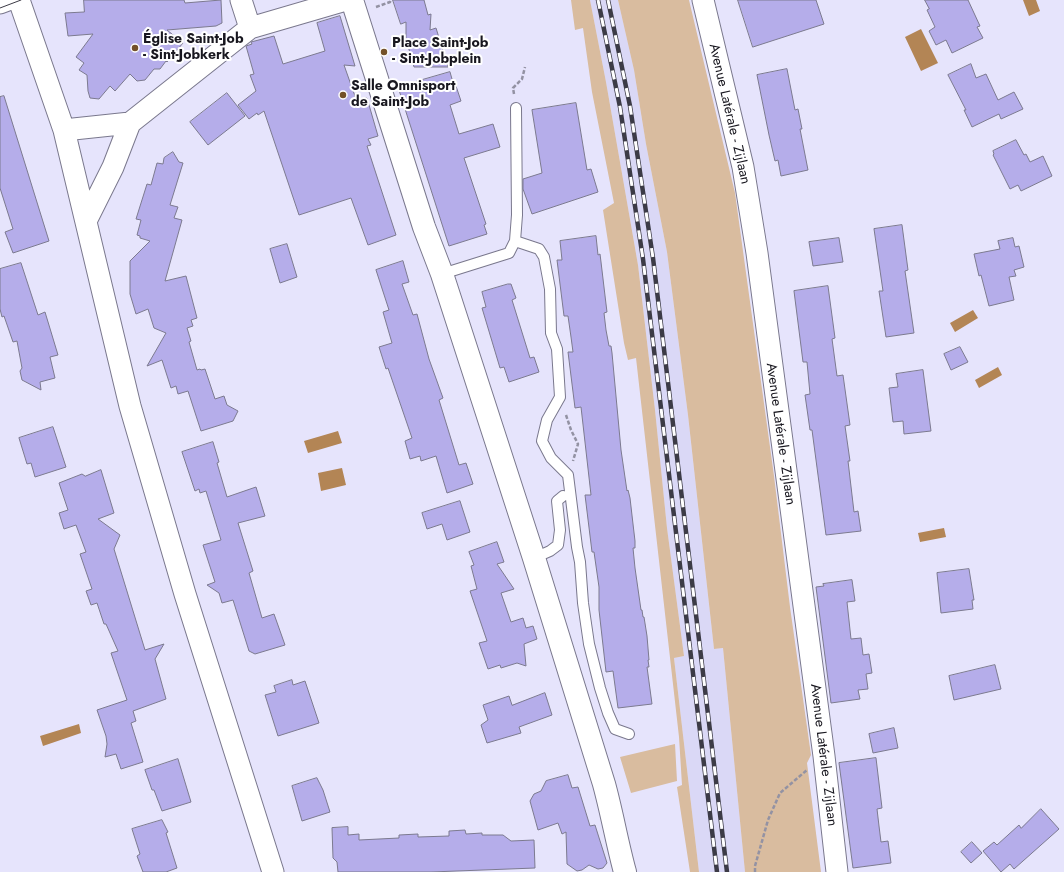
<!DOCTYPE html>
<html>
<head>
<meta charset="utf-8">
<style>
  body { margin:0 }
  canvas { display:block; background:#e6e4fc }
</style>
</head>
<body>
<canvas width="1064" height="872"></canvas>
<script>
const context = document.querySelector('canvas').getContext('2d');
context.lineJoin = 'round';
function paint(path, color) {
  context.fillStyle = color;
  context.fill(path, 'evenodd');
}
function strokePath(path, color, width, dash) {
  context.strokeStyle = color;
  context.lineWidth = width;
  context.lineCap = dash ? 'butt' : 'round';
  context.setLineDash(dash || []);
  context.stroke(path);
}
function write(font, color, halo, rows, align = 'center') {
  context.font = font + ' Jost,sans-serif';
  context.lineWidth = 4;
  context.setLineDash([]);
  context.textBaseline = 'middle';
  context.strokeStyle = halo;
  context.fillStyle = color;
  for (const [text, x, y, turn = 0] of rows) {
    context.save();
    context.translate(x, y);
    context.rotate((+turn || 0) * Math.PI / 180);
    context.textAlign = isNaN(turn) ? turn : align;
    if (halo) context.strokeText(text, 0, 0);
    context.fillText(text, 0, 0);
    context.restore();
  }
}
paint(new Path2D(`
  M590 0H618L634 70 646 144 667 252 688 415 714 649 723 648 745 872H699L674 658 684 656 667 528 655 410 638 265 606 82Z`), '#dad8f6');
paint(new Path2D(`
  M571 0H590L606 82 638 265 655 410 667 528 684 656 674 658 699 872H690L677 787 682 785 679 737 636 358 628 360 624 343 603 210 614 203 592 92 583 28 575 30Z
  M618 0H689L735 193 774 476 790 607 811 755 807 763 821 872H745L723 648 714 649 688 415 667 252 646 144 634 70Z
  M675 744 677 781 631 793 620 757Z`), '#d9bc9f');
paint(new Path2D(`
  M1023 0H1036L1040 11 1029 16Z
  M921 29 938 63 921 71 905 37Z
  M973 310 978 318 955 332 950 323Z
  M998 367 1002 375 979 388 975 380Z
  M338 431 342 443 308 453 304 441Z
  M342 468 346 485 321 491 318 473Z
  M944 528 946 537 920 542 918 533Z
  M79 724 81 733 43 746 40 736Z`), '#b38555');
const building = new Path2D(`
  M84 0H184L185 3 221 0 222 23 216 26 167 30 183 43 167 62 166 61 160 69H154L145 80 137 81 130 74 115 91 110 86 99 99 90 98 88 91 87 75 79 70 84 63 76 57 93 34 68 36 65 13 84 12Z
  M393 0H424L428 15 431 14 430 30 436 28 448 67H414L406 39V22L401 24Z
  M738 0H816L824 24 753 47Z
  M925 0H968L980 26 977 27 983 38 952 53 946 40 936 45 929 31 935 27 927 10 929 9Z
  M340 16 355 66 344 65 356 99 367 98 378 136 368 139 371 145 367 146 396 235 368 245 351 198 299 215 264 111 258 115 257 113 249 119 238 105 256 91 250 75 254 74 246 46 252 44 251 42 274 36 283 64 325 51 317 23Z
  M971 64 976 78 986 74 998 100 1014 92 1023 109 1001 119 999 114 972 127 964 110H966L948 75Z
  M787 69 795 110 798 109 802 129H800L808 170 781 176 778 160 775 161 769 135 757 75Z
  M450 72 454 86H456L461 101 450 105 459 134 493 124 500 147 464 158 486 224 484 225 487 234 449 246 398 87Z
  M227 93 245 116 208 145 190 122Z
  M4 96 49 241 13 253 5 232 13 229 0 188V97Z
  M576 103 587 170 591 169 598 192 532 214 523 189V179L542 173 532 110Z
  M1016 140 1024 155 1026 154 1030 162 1043 156 1052 176 1021 191 1018 185 1010 189 993 155 994 154 993 151Z
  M173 152 179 162 183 163 170 205 178 207 174 218 182 220 165 281 186 276 197 318 191 320 193 326 187 328 191 341 189 342 197 370 200 369 201 370 205 369 215 399 224 396 227 405 238 411 233 421 201 431 188 391 178 394 176 386 171 388 162 360 147 366 166 333 154 328 148 309 136 314 130 294V261L150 241 140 238V236L137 235 141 220 136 219 147 184 151 185 157 163 163 164 164 158Z
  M902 225 908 270 905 271 914 333 886 337 879 291H883L874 229Z
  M596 236 598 255 600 254 601 262 606 304 607 312 604 313 606 330 609 346H611L612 353 621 450 627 491 628 490 630 498 633 524 635 541V548H633L635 568 641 610H642L643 617H644L647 636 649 660H648L649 667H647L652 704 618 708 613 671 606 672 599 610V587L594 552H592L585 495H591L581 407 575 408 568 352H573L571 337 568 316H564L557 260H562L560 241Z
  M839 238 843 262 813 266 809 242Z
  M1013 238 1015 247 1019 246 1024 267 1014 270 1016 276 1009 277 1014 300 989 306 981 275 979 276 974 254 1000 249 998 241Z
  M287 244 297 277 280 283 270 249Z
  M403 261 409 282 402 284 413 315 417 314 429 359 443 398 439 400 459 465 466 463 473 484 447 493 436 456 421 461 420 456 410 459 405 441 412 438 388 368 386 369 379 347 392 343 383 312 389 310 376 270Z
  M21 263 38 315 45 312 58 355 50 357 55 378 40 382 41 390 22 380 20 371 22 368 17 341 13 342 4 316 2 317 0 309V269Z
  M508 284H511L516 298 512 300 530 358 534 357 539 372 509 382 504 367 500 368 482 308 486 307 482 292Z
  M828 286 835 338 832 339 837 376 843 375 850 425 845 426 850 461H848L854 512 858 511 861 531 826 535 812 430H810L805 395 810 394 807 362H803L794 291Z
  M960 347 968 362 951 370 944 354Z
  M923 370 931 431 904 434 903 421 893 422 889 388 898 387 896 374Z
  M53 427 66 467 35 477 31 463 27 464 19 438Z
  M213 442 219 462 217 463 227 497 256 487 264 513 265 516 238 523 253 571 249 573 262 618 274 614 285 645 255 654 249 651 233 600 222 603 219 593 207 585 215 582 203 545 221 540 206 491 200 493 199 489 195 491 182 452Z
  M101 470 114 513 98 519 120 535 114 549 145 650 164 644 155 659 166 699 133 711 136 721 131 723 143 762 121 769 116 754 105 757 107 744 106 736 97 710 127 700 111 653 118 651 106 624H104L97 603 91 605 86 591 92 589 80 554 86 552 76 525 64 529 59 513 68 510 59 483 82 474 85 476Z
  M460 501 470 532 447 540 442 524 427 529 422 513Z
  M497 542 504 562 497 564 514 589 501 593 511 622 523 618 526 628 533 626 537 639 524 644 526 666 517 663 501 668 500 665 488 669 479 643 487 641 470 591 477 589 471 566 474 565 469 552Z
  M969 569 974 600H972L973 609 941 613 937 573Z
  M852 580 855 601 847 602 851 639 861 638 863 655 869 654 872 673 866 674 868 689 858 690 860 699 831 703 816 587 824 586 823 584Z
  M995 665 1001 689 954 700 949 676Z
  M292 680 293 685 305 681 319 723 278 736 265 695 276 692 274 686Z
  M545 693 552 715 519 727 521 733 487 743 481 725 488 720 483 705 509 696 512 705Z
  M894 728 898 748 873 753 869 734Z
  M876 758 882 808 877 809 879 826 881 842 888 841 891 863 853 868 839 763Z
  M178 759 191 802 162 811 154 790H152L145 770Z
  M568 775 572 788 578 787 590 826 595 825 607 863 603 868 598 869 589 865 582 870 577 871 567 864 566 832 562 834 558 823 538 830 530 801 534 794 541 791 546 781Z
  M317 778 323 790 330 812 302 821 292 786Z
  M1041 809 1059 829 1014 869 1010 864 1001 872 983 851 994 842 997 845 1019 825 1021 828Z
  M162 820 168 832 166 833 177 868 166 872H143L137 856 140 854 132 829Z
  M348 827V835L359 834V840L399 838V835L418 834V837L449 836V831L465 830 466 834 482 833V835H503L511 841 534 840 535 868 431 872H338L337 862 333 858 332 828Z
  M972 842 982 853 971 863 961 852Z`);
paint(building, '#b5adea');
strokePath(building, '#7c7a8f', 1);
const lane = new Path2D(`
  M515 241 539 249 544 257 550 289 551 333 557 349 560 397 547 420 542 441 551 458 568 475 577 547 580 562 583 603 589 644 600 688 608 713 615 729 629 734
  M442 274 509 253 515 241 517 215 516 108
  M534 558 550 551 558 545 560 530 557 501 563 496`);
const street = new Path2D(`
  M19 0 64 130 130 406 185 594 273 872
  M241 0 250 28 346 0
  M703 0 743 167 757 253 824 756 837 872
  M0 3 8 0
  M64 130 130 123
  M86 221 113 167 130 123 250 28`);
const secondary = new Path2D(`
  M352 0 424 227 442 274 534 558 604 784C612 813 617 843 625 872`);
strokePath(lane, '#7a788d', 12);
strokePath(street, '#7a788d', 23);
strokePath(secondary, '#7a788d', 24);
strokePath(new Path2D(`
  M376 7 390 2 391 0
  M514 94 513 88 522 79 525 67
  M566 415 571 430 578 444 573 461
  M755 872V866L768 820 780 793 807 770`), '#9392a3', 2.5, [4, 2]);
strokePath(lane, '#fff', 10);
strokePath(street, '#fff', 21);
strokePath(secondary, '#fff', 22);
strokePath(new Path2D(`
  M0 8 21 0`), '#3c3b46', 1);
const rail = new Path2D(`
  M598 0 620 107 643 259 717 872
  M608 0 630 106 653 258 727 872`);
strokePath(rail, '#3c3b46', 4.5);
strokePath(rail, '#fff', 3, [9]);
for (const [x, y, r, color] of [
  [135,48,4,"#735029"],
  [384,52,4,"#735029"],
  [343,95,4,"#735029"]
]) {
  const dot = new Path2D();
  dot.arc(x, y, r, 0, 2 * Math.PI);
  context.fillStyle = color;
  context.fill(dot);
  strokePath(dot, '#fff', 1.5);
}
write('bold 14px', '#18171f', '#fff', [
  ["Église Saint-Job",143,40],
  ["- Sint-Jobkerk",143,56],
  ["Place Saint-Job",392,44],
  ["- Sint-Jobplein",392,60],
  ["Salle Omnisport",351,87],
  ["de Saint-Job",351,103]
], 'left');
write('14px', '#18171f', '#fff', [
  ["Avenue Latérale - Zijlaan",729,114,77],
  ["Avenue Latérale - Zijlaan",780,434,82],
  ["Avenue Latérale - Zijlaan",823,755,83]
]);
</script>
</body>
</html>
